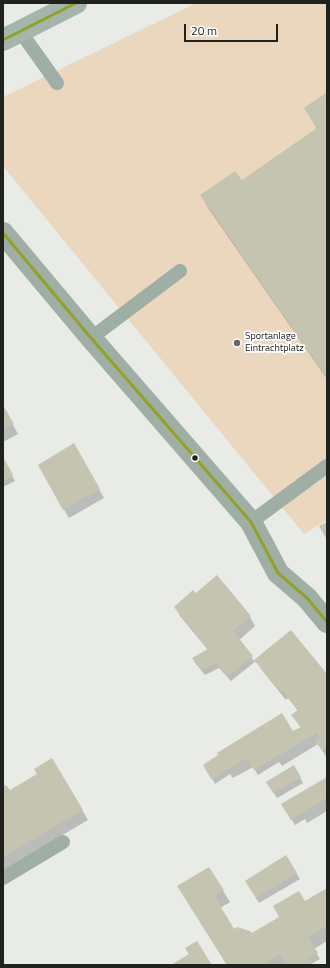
<!DOCTYPE html>
<html>
<head>
<meta charset="utf-8">
<style>
  body { margin:0 }
  #map { position:relative; width:330px; height:968px; overflow:hidden; background:#e8ebe6; font-family:"Titillium Web",sans-serif }
  canvas { display:block }
  .frame { position:absolute; inset:0; border:4px solid #20221e; pointer-events:none }
  .scale { position:absolute; left:184px; top:24px; width:94px; height:18px; box-sizing:border-box; border:2px solid #20221e; border-top:0; padding-left:5px; font-size:12px; line-height:14px; white-space:nowrap; color:#20221e; -webkit-text-stroke:3px #fff; paint-order:stroke }
</style>
</head>
<body>
<div id="map">
<canvas width="330" height="968"></canvas>
<div class="frame"></div>
<div class="scale">20 m</div>
</div>
<script>
const context = document.querySelector('canvas').getContext('2d');
context.lineJoin = 'round';
function paint(path, color) {
  context.fillStyle = color;
  context.fill(path, 'evenodd');
}
function strokePath(path, color, width, dash) {
  context.strokeStyle = color;
  context.lineWidth = width;
  context.lineCap = dash ? 'butt' : 'round';
  context.setLineDash(dash || []);
  context.stroke(path);
}
function write(font, color, halo, rows, align = 'center') {
  context.font = font + ' "Titillium Web",sans-serif';
  context.lineWidth = 3.5;
  context.setLineDash([]);
  context.textBaseline = 'middle';
  context.strokeStyle = halo;
  context.fillStyle = color;
  for (const [text, x, y, turn = 0] of rows) {
    context.save();
    context.translate(x, y);
    context.rotate((+turn || 0) * Math.PI / 180);
    context.textAlign = isNaN(turn) ? turn : align;
    if (halo) context.strokeText(text, 0, 0);
    context.fillText(text, 0, 0);
    context.restore();
  }
}
paint(new Path2D(`
  M196 3H327V520L304 534 3 166V97Z`), '#ead7be');
paint(new Path2D(`
  M327 93V379L208 208 201 195 241 182 317 129 305 108Z
  M3 407 18 434 3 442Z
  M74 444 104 498 69 518 39 466Z
  M3 459 15 481 3 487Z
  M196 594 250 617 255 626 239 640 254 661 290 631 327 676V758L318 744 282 766 279 762 258 775 253 767 233 778 230 774 215 784 204 765 293 733 301 728 292 715 298 711 288 698 286 700 261 669 256 661 231 681 219 668 205 675 196 664 193 659 208 650 180 616 175 607Z
  M52 759 88 820 3 870V788L9 792 38 775Z
  M294 766 303 783 277 798 267 782Z
  M327 778V811L307 823 305 819 295 825 282 804Z
  M286 857 300 879 259 903 246 881Z
  M209 868 230 902 220 908 234 930 251 934 327 889V941L314 949 320 959 311 964 312 965H227L185 898Z`), '#0003');
paint(new Path2D(`
  M327 92V378L200 195 235 171 242 180 317 128 304 108Z
  M3 405 14 424 3 430Z
  M74 443 100 489 63 510 38 465Z
  M3 457 13 475 3 481Z
  M327 522V540L319 526Z
  M217 575 251 616 233 631 253 656 227 677 216 663 202 670 192 658 208 649 174 607 193 590 196 593Z
  M291 630 327 674V748L322 750 315 741 320 737 317 733 254 770 247 758 211 779 203 765 218 755 217 753 282 713 293 731 301 727 291 715 298 710 282 690 280 691 254 660Z
  M52 758 83 810 3 857V786L6 785 10 790 37 774 34 769Z
  M294 765 301 777 273 793 266 782Z
  M327 777V798L291 820 281 804Z
  M286 855 297 873 256 898 245 881Z
  M209 867 224 890 214 896 227 917 234 929 237 927 250 931 252 933 279 917 273 906 299 891 305 901 327 888V926L308 937 318 953 309 958 313 965H287L280 954 262 965H227L177 886Z
  M197 941 212 965H171L189 954 185 948Z`), '#c5c4b1');
strokePath(new Path2D(`
  M20 31 57 83
  M91 338 180 271
  M251 522 327 466
  M3 878 63 842`), '#9fafa6', 14);
strokePath(new Path2D(`
  M3 233 91 338 251 522 278 573 307 598 327 622`), '#9fafa6', 22);
strokePath(new Path2D(`
  M3 40 76 3`), '#a4b5ac', 22);
strokePath(new Path2D(`
  M3 40 76 3
  M3 233 91 338 251 522 278 573 307 598 327 622`), '#91a226', 3);
for (const [x, y, r, color] of [
  [237,343,4,"#666864"],
  [195,458,3.5,"#20221e"]
]) {
  const dot = new Path2D();
  dot.arc(x, y, r, 0, 2 * Math.PI);
  context.fillStyle = color;
  context.fill(dot);
  strokePath(dot, '#fff', 1.5);
}
write('10px', '#20221e', '#fff', [
  ["Sportanlage",245,337],
  ["Eintrachtplatz",245,349]
], 'left');
</script>
</body>
</html>
